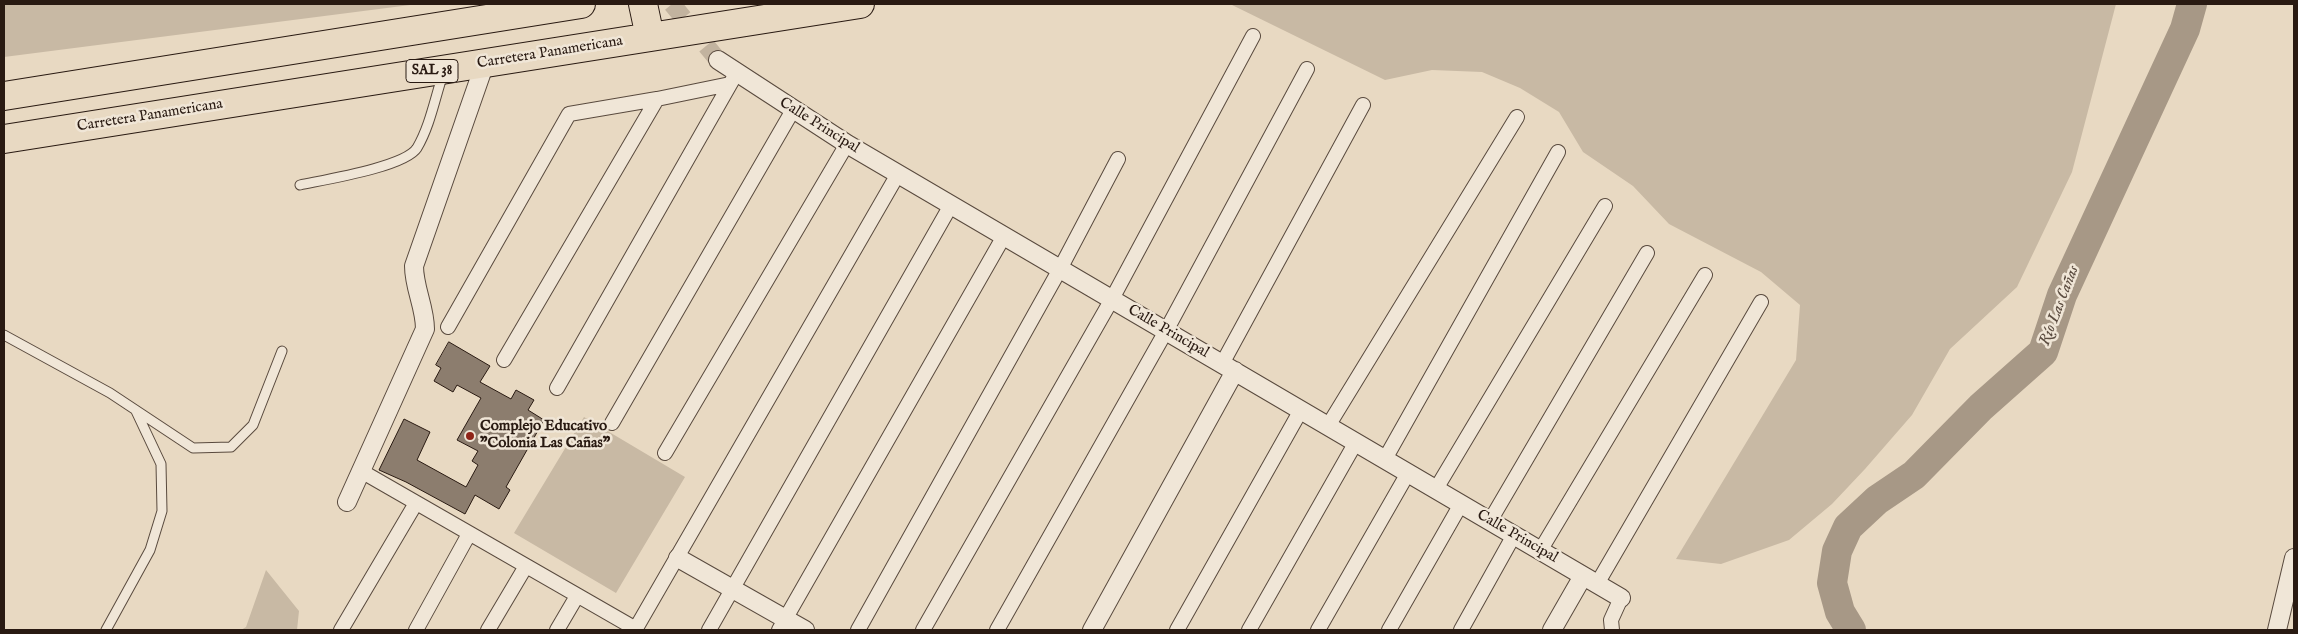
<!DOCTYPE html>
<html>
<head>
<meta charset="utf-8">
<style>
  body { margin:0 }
  #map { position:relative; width:2298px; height:634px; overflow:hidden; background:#e8d9c2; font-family:"IM FELL English",serif }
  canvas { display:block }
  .frame { position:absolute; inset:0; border:5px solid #291a12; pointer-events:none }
</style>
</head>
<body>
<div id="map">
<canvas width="2298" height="634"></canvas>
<div class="frame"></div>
</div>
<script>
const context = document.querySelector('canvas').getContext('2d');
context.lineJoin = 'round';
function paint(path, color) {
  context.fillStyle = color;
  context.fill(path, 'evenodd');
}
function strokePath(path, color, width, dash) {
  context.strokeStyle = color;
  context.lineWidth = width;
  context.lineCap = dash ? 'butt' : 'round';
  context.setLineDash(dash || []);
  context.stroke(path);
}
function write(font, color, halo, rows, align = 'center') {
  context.font = font + ' "IM FELL English",serif';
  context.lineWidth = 5;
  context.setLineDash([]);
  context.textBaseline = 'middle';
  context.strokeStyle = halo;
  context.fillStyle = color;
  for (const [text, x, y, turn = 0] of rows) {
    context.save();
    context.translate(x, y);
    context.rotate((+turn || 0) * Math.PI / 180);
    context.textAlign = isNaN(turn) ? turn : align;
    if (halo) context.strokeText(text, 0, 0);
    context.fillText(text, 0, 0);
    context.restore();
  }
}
paint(new Path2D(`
  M4 4H418L4 57Z
  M1230 4H2116L2072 172 2017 287 1950 349 1912 415 1865 469 1832 504 1789 540 1721 564 1676 559 1796 360 1800 305 1761 272 1669 224 1633 186 1583 152 1559 112 1520 88 1482 72 1432 70 1385 80Z
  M584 417 685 477 616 593 514 533Z
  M266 570 299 611 297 630H241L246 627Z`), '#c8b9a4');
strokePath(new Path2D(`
  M1851 630 1840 612 1832 583 1837 551 1848 527 1877 500 1914 475 1981 407 2043 352 2062 295 2185 29 2192 4`), '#a79886', 30);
const building = new Path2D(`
  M449 342 490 366 480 382 511 399 516 390 534 400 528 410 544 420 506 487 510 490 499 509 475 495 465 514 406 482 379 470 404 419 430 432 417 460 466 487 478 465 472 461 478 451 457 440 481 398 457 385 453 392 434 381 441 368 436 365Z`);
paint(building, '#8c7d6e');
strokePath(building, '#291a12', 1);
strokePath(new Path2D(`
  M672 4 718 60`), '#c2b39f', 18, [18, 9]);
const service = new Path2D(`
  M300 185C323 180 405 167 417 148 430 126 435 98 443 74
  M4 335 110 393 193 448 231 447 253 425 282 351
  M106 630 150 550 162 511 161 464 136 411`);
const pedestrian = new Path2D(`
  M448 327 569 114 657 99
  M504 360 657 99 730 84
  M1222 364 1363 105
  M557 388 733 79
  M612 423 793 110
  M1328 426 1517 117
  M665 453 847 144
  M1385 459 1558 152
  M361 471 636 629
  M1436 489 1605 206
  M1490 521 1647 253
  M1540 551 1705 275
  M1597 584 1761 302
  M341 630 416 503
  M416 630 469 534
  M488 630 526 566
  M557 630 577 596
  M635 630 898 174
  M709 630 951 205
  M779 630 1004 236
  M858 630 1060 269 1118 159
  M923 630 1112 299 1253 36
  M997 630 1166 331 1307 69
  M1177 630 1301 410
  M1249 630 1356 442
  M1318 630 1408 473
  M1389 630 1461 504
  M1461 630 1514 535
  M1612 630 1611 620 1621 598`);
const minor = new Path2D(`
  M718 60 847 144 1621 598
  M347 502 425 329C425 307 414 288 414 266L485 63
  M678 558 805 630
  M1092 630 1235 371
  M1552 630 1583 576
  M2277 630 2294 558`);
const trunk = new Path2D(`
  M643 4 650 37
  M4 96 581 4
  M4 139 860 4`);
strokePath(service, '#594a3e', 11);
strokePath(pedestrian, '#594a3e', 16);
strokePath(minor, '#594a3e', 20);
strokePath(trunk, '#291a12', 30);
strokePath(service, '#f0e6d7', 9);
strokePath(pedestrian, '#f0e6d7', 14);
strokePath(minor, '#f0e6d7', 18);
strokePath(trunk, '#e8d9c2', 28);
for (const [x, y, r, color] of [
  [470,436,5,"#8f2418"]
]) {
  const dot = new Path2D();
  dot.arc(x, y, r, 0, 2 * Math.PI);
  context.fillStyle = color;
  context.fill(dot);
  strokePath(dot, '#f0e6d7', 2);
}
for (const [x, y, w] of [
  [432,71,52]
]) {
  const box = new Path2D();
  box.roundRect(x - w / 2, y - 11.5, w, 23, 4);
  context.fillStyle = '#f0e6d7';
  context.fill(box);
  strokePath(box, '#291a12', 1);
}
write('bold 14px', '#291a12', null, [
  ["SAL 38",432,71]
]);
write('15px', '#291a12', '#f0e6d7', [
  ["Carretera Panamericana",550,53,-9],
  ["Carretera Panamericana",150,116,-9],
  ["Calle Principal",819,126,32],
  ["Calle Principal",1168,332,30],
  ["Calle Principal",1517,537,30]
]);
write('bold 15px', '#291a12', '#f0e6d7', [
  ["Complejo Educativo",480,427],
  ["\"Colonia Las Cañas\"",480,444]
], 'left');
write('italic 16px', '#5b4c40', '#f0e6d7', [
  ["Río Las Cañas",2060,306,-69]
]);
</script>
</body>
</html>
